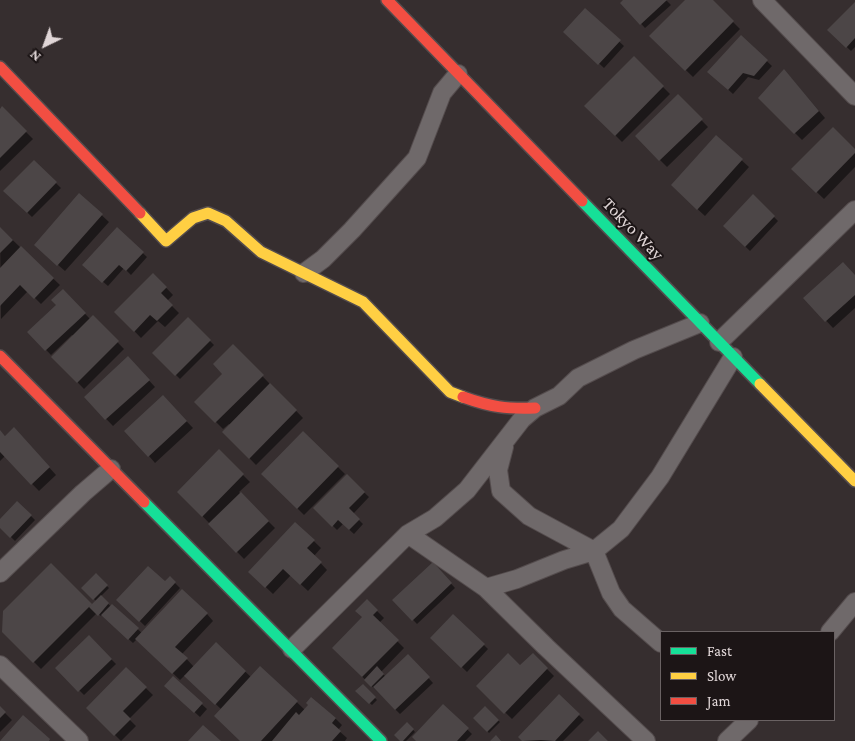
<!DOCTYPE html>
<html>
<head>
<meta charset="utf-8">
<style>
  body { margin:0 }
  #map { position:relative; width:855px; height:741px; overflow:hidden; background:#362e2f; font-family:"Crimson Pro",serif }
  canvas { display:block }
  .legend { position:absolute; left:660px; top:631px; width:175px; height:90px; box-sizing:border-box; background:#1c1516; border:1px solid #6a6263; margin:0; padding:6px 9px; list-style:none; font-size:15px; color:#e0d6d7 }
  .legend li { display:flex; align-items:center; gap:10px; height:25px }
  .legend b { width:25px; border:1px solid #6a6263 }
  .north { position:absolute; left:20px; top:20px; width:50px; height:50px; -webkit-text-stroke:4px #1c1516; paint-order:stroke; rotate:222deg; font-size:14px; font-weight:700; line-height:20px; text-align:center; color:#e0d6d7 }
  .north::after { content:''; display:block; margin:auto; width:18px; height:22px; background:#e0d6d7; clip-path:polygon(50% 0,100% 100%,50% 72%,0 100%) }
</style>
</head>
<body>
<div id="map">
<canvas width="855" height="741"></canvas>
<ul class="legend">
<li><b style="height:6px;background:#16e098"></b>Fast</li>
<li><b style="height:6px;background:#ffcf43"></b>Slow</li>
<li><b style="height:6px;background:#f24e42"></b>Jam</li>
</ul>
<div class="north">N</div>
</div>
<script>
const context = document.querySelector('canvas').getContext('2d');
context.lineJoin = 'round';
function paint(path, color) {
  context.fillStyle = color;
  context.fill(path, 'evenodd');
}
function strokePath(path, color, width, dash) {
  context.strokeStyle = color;
  context.lineWidth = width;
  context.lineCap = dash ? 'butt' : 'round';
  context.setLineDash(dash || []);
  context.stroke(path);
}
function write(font, color, halo, rows, align = 'center') {
  context.font = font + ' "Crimson Pro",serif';
  context.lineWidth = 4;
  context.setLineDash([]);
  context.textBaseline = 'middle';
  context.strokeStyle = halo;
  context.fillStyle = color;
  for (const [text, x, y, turn = 0] of rows) {
    context.save();
    context.translate(x, y);
    context.rotate((+turn || 0) * Math.PI / 180);
    context.textAlign = isNaN(turn) ? turn : align;
    if (halo) context.strokeText(text, 0, 0);
    context.fillText(text, 0, 0);
    context.restore();
  }
}
paint(new Path2D(`
  M625 0H666L671 5 645 28 622 3Z
  M687 0H711L740 29 693 77 651 36Z
  M855 3V47L851 51 829 30Z
  M585 10 624 46 604 68 565 32Z
  M741 37 772 66 759 80 748 77 733 94 709 72Z
  M634 58 670 94 622 142 586 106Z
  M791 78 825 118 802 140 760 98Z
  M678 96 708 127 667 167 636 136Z
  M2 108 33 139 0 171V110Z
  M716 137 749 167 705 216 679 192Z
  M855 151V167L824 199 793 169Z
  M34 162 61 188 32 217 5 191Z
  M80 195 109 222 65 271 42 251Z
  M753 196 778 221 750 251 724 226Z
  M0 228 60 285 41 304 28 291 1 319Z
  M117 229 147 257 131 275 124 268 108 286 88 269Z
  M153 274 173 295 167 301 179 313 165 327 158 321 141 338 116 312Z
  M855 276V308L833 328 805 298Z
  M63 291 91 320 93 317 124 349 84 389 53 357 74 336 72 335 51 355 29 332 58 305Z
  M188 319 214 345 180 379 154 353Z
  M233 346 303 418 256 465 224 432 230 425 229 424 223 429 196 402 224 374Z
  M135 365 155 387 113 426 85 397Z
  M170 404 193 428 155 463 149 456Z
  M0 431 6 437 21 436 56 475 39 491 5 456 0 461Z
  M303 433 345 474 304 515 263 474Z
  M219 451 250 482 239 492 275 528 244 559 179 492Z
  M347 476 369 497 353 514 363 524 354 534 343 524 337 530 315 508Z
  M17 502 35 520 15 541 0 526V520Z
  M295 523 321 548 314 556 327 570 308 591 291 575 273 594 250 572Z
  M433 564 455 588 417 624 394 600Z
  M51 565 93 606 97 602 83 588 96 575 109 588 100 597 142 633 207 614 213 621 182 654 194 667 216 644 252 678 261 668 305 710 335 718 342 725 338 730 347 738 345 741H242L222 710 185 675 180 680 137 639 133 643 102 615 101 616 97 613 41 669 3 631Z
  M170 578 180 588 145 626 118 600 165 583Z
  M367 601 384 618 379 623 404 648 381 672 386 677 408 656 433 683 400 714 333 648 363 617Z
  M453 615 488 649 467 672 432 638Z
  M89 637 116 664 84 695 57 668Z
  M533 655 554 676 512 719 478 686 520 667Z
  M126 669 153 695 129 719 136 726 121 741 88 708Z
  M173 678 207 709 200 717 166 686Z
  M363 686 377 700 372 705 357 691Z
  M559 696 584 720 563 741H524L520 737Z
  M443 706 472 734 465 741H417Z
  M0 708 12 720 0 732Z
  M485 708 500 722 489 733 475 718Z
  M407 723 415 732 406 741H401Z`), '#0007');
paint(new Path2D(`
  M623 0H667L640 25 620 3Z
  M685 0H713L734 21 685 71 649 36Z
  M855 2V38L846 48 827 30Z
  M585 8 621 40 598 65 563 32Z
  M741 35 768 60 754 76 743 73 728 90 707 72Z
  M634 56 664 86 615 136 584 106Z
  M784 69 819 111 794 134 758 98Z
  M678 94 703 119 659 161 635 136Z
  M2 106 27 131 0 158V109Z
  M833 127 855 149V153L816 193 791 169Z
  M716 135 743 159 697 210 671 185Z
  M34 160 57 182 27 213 3 191Z
  M79 193 103 214 57 266 34 245Z
  M753 194 775 216 745 247 723 226Z
  M0 227 13 240 0 253Z
  M117 227 144 252 126 271 119 265 102 283 82 265Z
  M21 246 54 278 34 299 20 285 0 306V268Z
  M843 262 855 275V295L825 322 803 298Z
  M153 273 167 287 161 293 173 305 157 321 150 315 134 332 114 312Z
  M63 289 86 313 45 351 27 332 56 305 51 300Z
  M93 315 119 341 77 383 51 357Z
  M188 317 211 340 175 376 152 353Z
  M233 344 264 375 215 423 194 402 222 374 213 364Z
  M128 356 150 380 105 420 84 397Z
  M270 383 297 410 249 459 222 432Z
  M163 395 187 421 148 457 124 431Z
  M14 427 50 467 31 485 0 452V430L5 436Z
  M303 431 339 466 297 509 261 474Z
  M219 449 244 474 202 517 177 492Z
  M347 474 365 492 349 508 360 519 349 530 338 520 332 527 313 508Z
  M241 492 269 521 236 553 208 524Z
  M17 501 32 515 10 538 0 528V519Z
  M295 522 315 540 307 548 322 562 300 585 283 569 265 588 248 572Z
  M433 562 452 583 412 621 392 600Z
  M51 563 92 604 33 663 2 632 3 611Z
  M148 566 165 581 170 576 176 582 139 622 116 600Z
  M96 573 108 585 93 600 81 588Z
  M182 589 208 613 175 647 188 658 172 674 135 639Z
  M101 595 109 603 98 616 89 607Z
  M367 599 378 610 373 615 399 640 362 677 332 648 362 617 355 611Z
  M112 604 139 628 128 640 101 615Z
  M453 614 485 644 461 668 430 638Z
  M89 635 112 659 78 692 55 668Z
  M216 642 246 671 215 705 184 676Z
  M508 653 520 665 533 653 548 668 504 714 476 686Z
  M408 654 430 677 395 710 373 687Z
  M260 666 298 701 261 741H240L214 716Z
  M377 666 384 674 371 687 364 680Z
  M126 667 147 687 123 711 131 719 114 736 86 708Z
  M173 676 203 703 194 713 164 686Z
  M363 684 376 697 369 704 355 691Z
  M559 694 580 714 555 741 541 740 522 741 518 737Z
  M311 697 336 718 332 723 341 731 332 741H272L296 712 299 715 308 705 306 703Z
  M443 704 469 728 457 741H416L412 737Z
  M0 706 6 712 0 718Z
  M485 706 499 720 487 732 473 718Z
  M23 715 50 739 49 741H0Z
  M407 722 414 729 403 741H400L394 735Z
  M203 725 221 741H188Z
  M598 731 608 741H588Z
  M496 735 501 741H490Z`), '#4c4647');
const street = new Path2D(`
  M762 0 855 96
  M304 273 323 259 352 230 417 158 442 93 458 74
  M719 342 855 210
  M504 447 498 470 501 491 529 516 594 551 611 593 622 609 661 643
  M408 534 486 588 546 647 646 741
  M0 573 83 493 111 469
  M486 588 517 579 564 560 594 551 621 529 660 477 733 357
  M830 632 855 602
  M292 649 408 534 435 518 467 490 522 419 535 408 559 396 578 378 634 350 700 323
  M0 665 79 741
  M727 741 749 720`);
const fast = new Path2D(`
  M582 201 760 384
  M144 502 381 741`);
const slow = new Path2D(`
  M140 213 166 241 193 218 208 213 226 221 261 252 363 302 450 392 463 397
  M760 384 855 481`);
const jam = new Path2D(`
  M387 0 582 201
  M0 67 140 213
  M0 356 144 502
  M463 397C491 407 506 409 535 408`);
strokePath(street, '#544c4d', 20);
strokePath(fast, '#544c4d', 14);
strokePath(slow, '#544c4d', 14);
strokePath(jam, '#544c4d', 14);
strokePath(street, '#6f696a', 18);
strokePath(fast, '#16e098', 11);
strokePath(slow, '#ffcf43', 11);
strokePath(jam, '#f24e42', 11);
write('18px', '#e0d6d7', '#1c1516', [
  ["Tokyo Way",633,229,46]
]);
</script>
</body>
</html>
